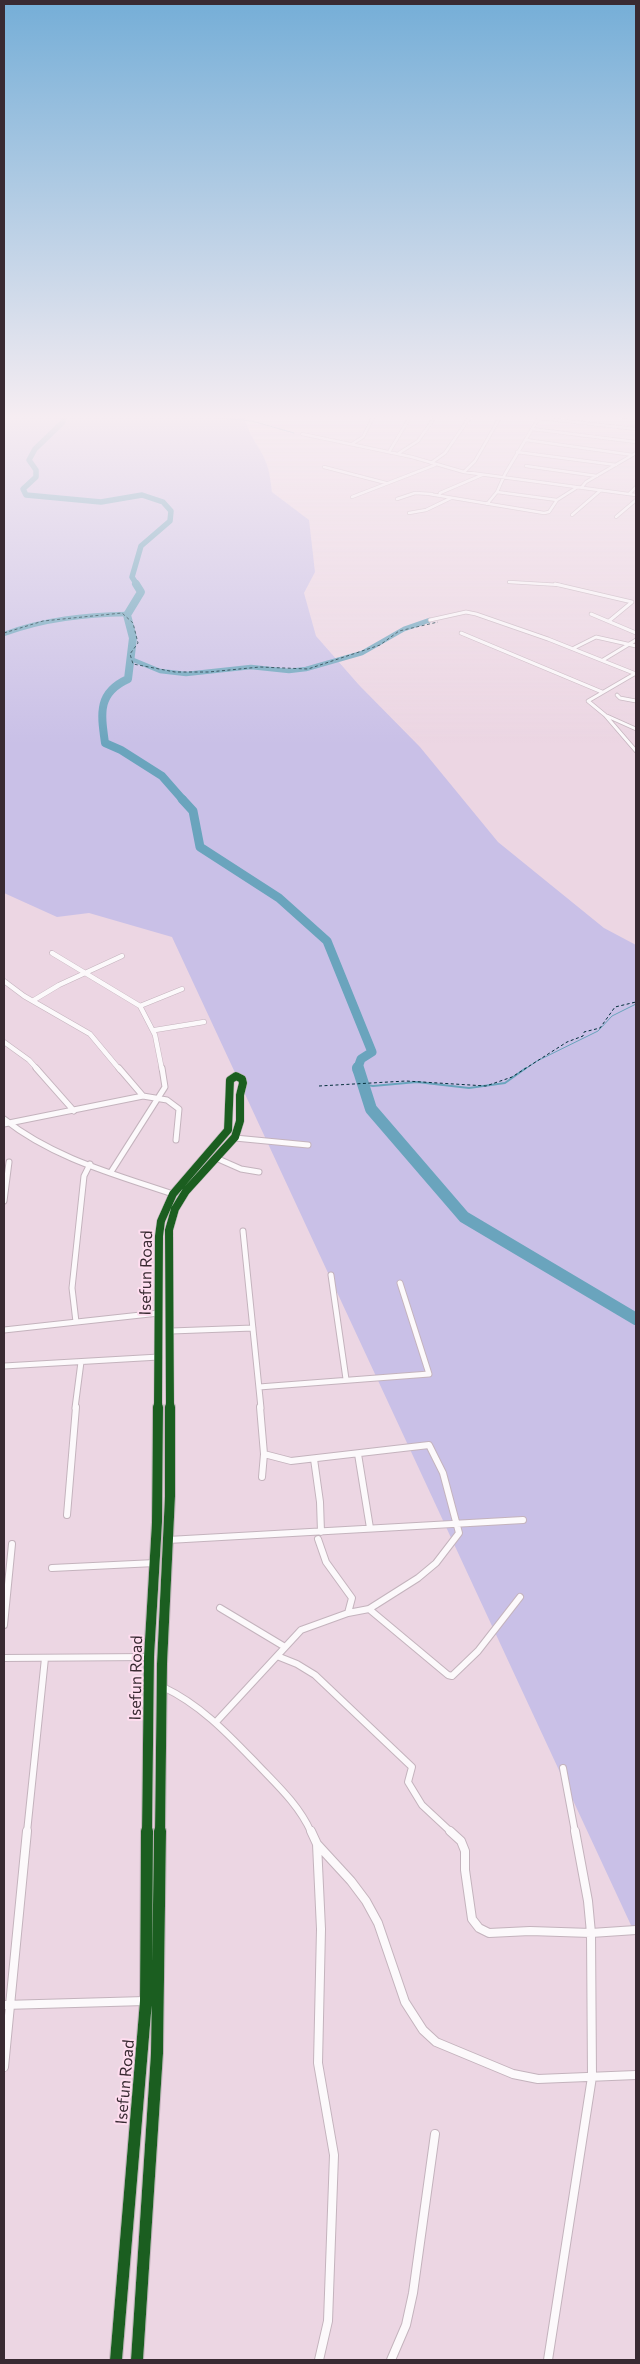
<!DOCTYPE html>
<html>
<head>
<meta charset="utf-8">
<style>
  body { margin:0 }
  #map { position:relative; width:640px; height:2364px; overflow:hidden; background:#ecd6e3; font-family:Commissioner,sans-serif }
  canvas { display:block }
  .frame { position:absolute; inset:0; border:5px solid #392a32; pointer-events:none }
</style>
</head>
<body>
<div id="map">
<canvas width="640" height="2364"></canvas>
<div class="frame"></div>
</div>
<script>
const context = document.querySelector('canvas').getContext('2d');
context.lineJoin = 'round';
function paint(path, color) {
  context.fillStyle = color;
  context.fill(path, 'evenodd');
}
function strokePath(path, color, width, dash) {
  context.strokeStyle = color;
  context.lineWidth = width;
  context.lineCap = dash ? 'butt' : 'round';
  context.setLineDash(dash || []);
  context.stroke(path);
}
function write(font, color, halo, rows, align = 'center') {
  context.font = font + ' Commissioner,sans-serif';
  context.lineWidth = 4;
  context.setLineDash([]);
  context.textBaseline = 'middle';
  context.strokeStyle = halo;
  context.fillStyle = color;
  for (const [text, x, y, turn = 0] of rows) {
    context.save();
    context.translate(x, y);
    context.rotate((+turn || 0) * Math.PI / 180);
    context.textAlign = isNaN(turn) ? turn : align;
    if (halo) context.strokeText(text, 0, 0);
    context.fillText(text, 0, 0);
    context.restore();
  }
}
paint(new Path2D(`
  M4 414H244C246 434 263 449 268 468 270 476 271 484 272 492L309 520 315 572 304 593 316 636 359 685 420 747 498 842 604 928 636 945V1936L172 937 89 913 57 917 4 893Z`), '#c9c0e7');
strokePath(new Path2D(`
  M177 414 252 421 294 433
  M524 1070 537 1061 598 1031 612 1016 636 1004`), '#6aa4bd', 1);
strokePath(new Path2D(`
  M361 1084 373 1086 417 1082 469 1088 505 1083 526 1068`), '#6aa4bd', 2);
strokePath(new Path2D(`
  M4 634C44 619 85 615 128 614
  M131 659 160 671 186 674 251 667 289 671 306 669 362 653 404 629 430 620`), '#6aa4bd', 4.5);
strokePath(new Path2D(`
  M59 414 64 417 63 422 35 449 29 460 36 470V477L23 489 26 495 101 502 142 495 163 502 171 511 170 521 141 546 132 577 137 585`), '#6aa4bd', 5.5);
strokePath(new Path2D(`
  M136 584 141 592 127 615 133 638 128 679C97 693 101 714 105 743L121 750 162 776 183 800`), '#6aa4bd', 8);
strokePath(new Path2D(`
  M182 799 193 811 200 847 279 898 327 941 372 1052 361 1059 357 1070`), '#6aa4bd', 9);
strokePath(new Path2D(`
  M358 1068 371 1109 464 1217 636 1319`), '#6aa4bd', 12);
strokePath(new Path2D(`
  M4 633 43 621 122 613 133 623 138 643 130 654 133 664 175 672H209L260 667 308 669 380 645 399 631 438 622
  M319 1086 406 1081 486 1086 512 1077 567 1042 583 1036 584 1032 600 1028 615 1007 636 1002`), '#042f3c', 1, [3, 2.5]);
const streetFar5 = new Path2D(`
  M600 414 636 418
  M539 418 636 429
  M532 429 636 442
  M302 434 412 457 464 472 636 495
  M526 440 633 455
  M352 444 363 437 375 414
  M389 452 412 414
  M517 452 616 465
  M399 453 418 441 433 420
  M431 463 445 453 472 414
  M526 466 597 476
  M324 467 386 483
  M464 472 475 461 502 414
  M581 488 586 482 636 453
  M497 492 557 500
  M429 494 544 513 549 512 557 500 576 488
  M629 494 636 487
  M439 496 440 493 482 475
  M352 497 435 465
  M397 499 415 493 432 494
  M487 504 497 492 505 474 541 414
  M409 513 426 510 451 498
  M572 515 601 490
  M616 517 636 500
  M509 582 560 585`);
const streetFar4 = new Path2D(`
  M555 584 632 602 609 621
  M591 614 636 633
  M430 620 466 612 476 614 548 639 636 674
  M461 633 602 692
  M574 648 596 637 636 646
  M603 660 636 640
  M636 673 588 701 605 715 636 751
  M617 695 620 698 636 701
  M607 716 636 729`);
const streetFar3 = new Path2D(`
  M52 953 140 1006 155 1035 162 1070
  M4 981 24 996 90 1034 120 1070
  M34 1000 59 985 122 956
  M140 1006 182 989
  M155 1030 204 1022
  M4 1042 29 1060 38 1070`);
const streetFar2 = new Path2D(`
  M36 1068 74 1111
  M119 1068 143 1096 167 1100 179 1109 176 1140
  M4 1119C53 1158 114 1174 173 1194
  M4 1124 143 1096
  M235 1138 308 1145
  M216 1158 241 1169 259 1172
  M111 1172 165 1087 162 1068
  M4 1201 9 1162
  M243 1231 261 1408
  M331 1275 346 1379
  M76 1322 72 1288 84 1176 90 1164
  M4 1330 159 1313
  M171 1331 253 1328
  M4 1366 159 1357
  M259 1387 429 1374 400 1283
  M75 1408 81 1362`);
const streetFar1 = new Path2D(`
  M260 1407 264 1454 262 1477
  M358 1454 370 1528
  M314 1459 320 1502 321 1532
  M67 1515 76 1407
  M318 1539 326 1562 352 1598 348 1613
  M168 1540 523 1520
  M52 1568 155 1563
  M220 1608 285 1647
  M369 1609 448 1675 452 1676 478 1651 520 1597
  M4 1625 12 1544
  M277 1656 297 1664 315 1675 412 1767 408 1782 422 1805 451 1832
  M4 1658 149 1657
  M163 1687C201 1705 228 1734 257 1764 277 1785 299 1805 311 1832
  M216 1722 301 1630 348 1613 369 1609 418 1578 436 1563 459 1533 443 1473 429 1445 291 1461 264 1454
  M563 1768 575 1832
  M27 1832 45 1658`);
const street = new Path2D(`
  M311 1831 317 1844 321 1929 318 2063 334 2155 328 2321 319 2360
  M450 1831 461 1841 465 1851V1870L472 1919 479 1928 489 1933 530 1931 591 1933 636 1930
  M317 1844 351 1881 366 1901 378 1923 405 2002 423 2030 436 2042 513 2074 538 2079 636 2075
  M4 2005 145 2001
  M4 2067 27 1831
  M391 2360 406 2325 413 2293 435 2134
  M548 2360 592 2077 591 1933 588 1901 575 1831`);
const secondaryFar2 = new Path2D(`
  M158 1408 159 1236 161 1221 173 1194 228 1130 230 1080 236 1076 242 1079 243 1083 240 1095V1121L235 1137 186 1191 175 1209 169 1230 170 1408`);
const secondaryFar1 = new Path2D(`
  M147 1832 149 1657 157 1522 158 1407
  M160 1832 162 1664 170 1496V1407`);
const secondary = new Path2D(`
  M116 2360 146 2001 147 1831
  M137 2360 157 2053 160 1831`);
strokePath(streetFar5, '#c4b3bd', 4);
strokePath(streetFar4, '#c4b3bd', 4.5);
strokePath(streetFar3, '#c4b3bd', 5.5);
strokePath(streetFar2, '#c4b3bd', 7);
strokePath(streetFar1, '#c4b3bd', 8);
strokePath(street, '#c4b3bd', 10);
strokePath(secondaryFar2, '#c4b3bd', 9);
strokePath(secondaryFar1, '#c4b3bd', 12);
strokePath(secondary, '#c4b3bd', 14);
strokePath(streetFar5, '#fcf9fb', 2.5);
strokePath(streetFar4, '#fcf9fb', 3);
strokePath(streetFar3, '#fcf9fb', 4.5);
strokePath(streetFar2, '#fcf9fb', 5);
strokePath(streetFar1, '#fcf9fb', 6);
strokePath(street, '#fcf9fb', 8);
strokePath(secondaryFar2, '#fcf9fb', 8);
strokePath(secondaryFar1, '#fcf9fb', 10);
strokePath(secondary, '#fcf9fb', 12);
strokePath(new Path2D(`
  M158 1408 159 1236 161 1221 173 1194 228 1130 230 1080 236 1076 242 1079 243 1083 240 1095V1121L235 1137 186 1191 175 1209 169 1230 170 1408`), '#1b5e20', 8);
strokePath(new Path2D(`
  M147 1832 149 1657 157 1522 158 1407
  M160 1832 162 1664 170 1496V1407`), '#1b5e20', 10);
strokePath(new Path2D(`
  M116 2360 146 2001 147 1831
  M137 2360 157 2053 160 1831`), '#1b5e20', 12);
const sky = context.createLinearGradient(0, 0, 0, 745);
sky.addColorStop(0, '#75aed7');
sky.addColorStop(0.56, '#f6edf2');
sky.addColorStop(1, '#f6edf200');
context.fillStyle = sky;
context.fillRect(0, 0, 640, 745);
write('16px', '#392a32', '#feddef', [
  ["Isefun Road",146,1273,-89],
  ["Isefun Road",136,1678,-89],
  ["Isefun Road",125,2082,-85]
]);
</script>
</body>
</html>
